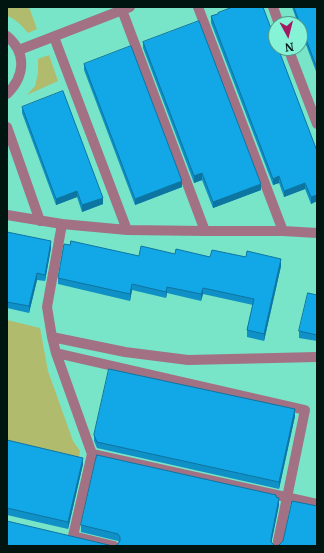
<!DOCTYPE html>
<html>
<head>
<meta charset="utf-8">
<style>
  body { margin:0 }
  #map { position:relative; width:324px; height:553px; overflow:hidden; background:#78e5c9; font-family:Merriweather,serif }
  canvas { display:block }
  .frame { position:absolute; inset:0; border:8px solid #001510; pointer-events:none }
  .north { position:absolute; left:268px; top:16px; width:40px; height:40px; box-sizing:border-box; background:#86f2d6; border:1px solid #509a87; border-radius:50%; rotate:173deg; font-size:11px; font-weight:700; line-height:16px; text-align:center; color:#001510 }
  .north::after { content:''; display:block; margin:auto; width:14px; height:18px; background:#a31962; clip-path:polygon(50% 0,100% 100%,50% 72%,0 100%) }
</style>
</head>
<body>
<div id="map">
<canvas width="324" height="553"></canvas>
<div class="frame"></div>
<div class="north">N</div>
</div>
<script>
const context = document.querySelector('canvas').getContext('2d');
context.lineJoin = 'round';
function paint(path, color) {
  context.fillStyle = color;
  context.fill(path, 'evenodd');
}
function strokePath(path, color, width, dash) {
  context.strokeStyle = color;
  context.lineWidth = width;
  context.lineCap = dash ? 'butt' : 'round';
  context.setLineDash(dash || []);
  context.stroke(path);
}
paint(new Path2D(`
  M10 7H29L37 29 28 33C22 26 16 19 7 16V8Z
  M49 55 58 81 27 95 35 86 38 73V59Z
  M7 320 40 328 48 371 73 441 80 451 79 458 7 443Z`), '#b1bb6d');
strokePath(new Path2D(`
  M198 7 283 231
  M273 7 279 24
  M122 10 205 231
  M7 36C27 53 25 76 7 94
  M54 37 127 230
  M288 48 317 124
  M19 50 130 7
  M7 127 40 221
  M7 215 62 224 127 230 205 231H283L317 233
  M62 224 47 307 52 337 56 353 92 454 73 536
  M52 337 125 352 188 360 317 357
  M56 353 305 410 277 546
  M92 454 317 504
  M77 537 114 546`), '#a27284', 10);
paint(new Path2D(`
  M292 7H317V74L300 29V24H298Z
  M218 13 317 151V201L311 204 305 189 284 197 279 183 273 185 211 23V16L218 14Z
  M143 42 261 190 213 208 202 180 194 183 143 48Z
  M84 64 182 187 135 205 84 70Z
  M22 107 103 204 82 212 77 197 56 205 22 113Z
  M7 232 51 248 45 281 37 280 29 313 7 308Z
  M175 254 210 257 281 266 264 341 247 337V330L253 305 203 294 201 301 167 293 166 298 132 290 130 301 58 284V278L139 256Z
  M317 295V341L299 338V331Z
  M295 416 279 489 97 448 94 441V435Z
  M7 440 83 464 68 529 7 515Z
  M276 498 279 505 271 542 275 546H317H113H116L119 542 118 541 81 532V525Z`), '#0f90c6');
paint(new Path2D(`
  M202 173V180L194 183V176Z
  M279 176V183L273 185V179Z
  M182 181V187L135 205V199Z
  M305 183V189L284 197V191Z
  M261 184V190L213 208V202Z
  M77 191V197L56 205V199Z
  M317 195V201L311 204V197Z
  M103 198V204L82 212V205Z
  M51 241V248L45 281V275Z
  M281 259V266L264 341V334Z
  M37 273V280L29 313V306Z
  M132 284V290L130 301V294Z
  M167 287V293L166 298V292Z
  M203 288V294L201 301V294Z
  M295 409V416L279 489V482Z
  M83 458V464L68 529V522Z
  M279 498V505L271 545V539Z`), '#0d75a1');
const building = new Path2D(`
  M233 7H263L276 42V48H278L317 151V195L311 197 305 183 284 191 279 176 273 179 211 16 218 14V13Z
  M294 7H317V68Z
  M199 21 261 184 213 202 202 173 194 176 143 42Z
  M131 46 182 181 135 199 84 64Z
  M63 91 103 198 82 205 77 191 56 199 22 107Z
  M7 232 51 241 45 275 37 273 29 306 7 302Z
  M71 241 139 256 141 246 175 254 176 249 210 257 212 250 246 257 247 251 281 259 264 334 247 330 254 299 203 288 201 294 167 287 166 292 132 284 130 294 58 278 64 244 70 245Z
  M308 293 317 295V335L299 331Z
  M109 369 295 409 279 482 97 442 94 435Z
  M7 440 83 458 68 522 7 508Z
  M97 455 276 495V497L279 498 271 539V542L275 546 279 545 283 541 292 501 317 506V546H7V521L113 546H116L120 541V537L118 534 81 525Z`);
paint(building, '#12a7e6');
strokePath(building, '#0d75a1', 1);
</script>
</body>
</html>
